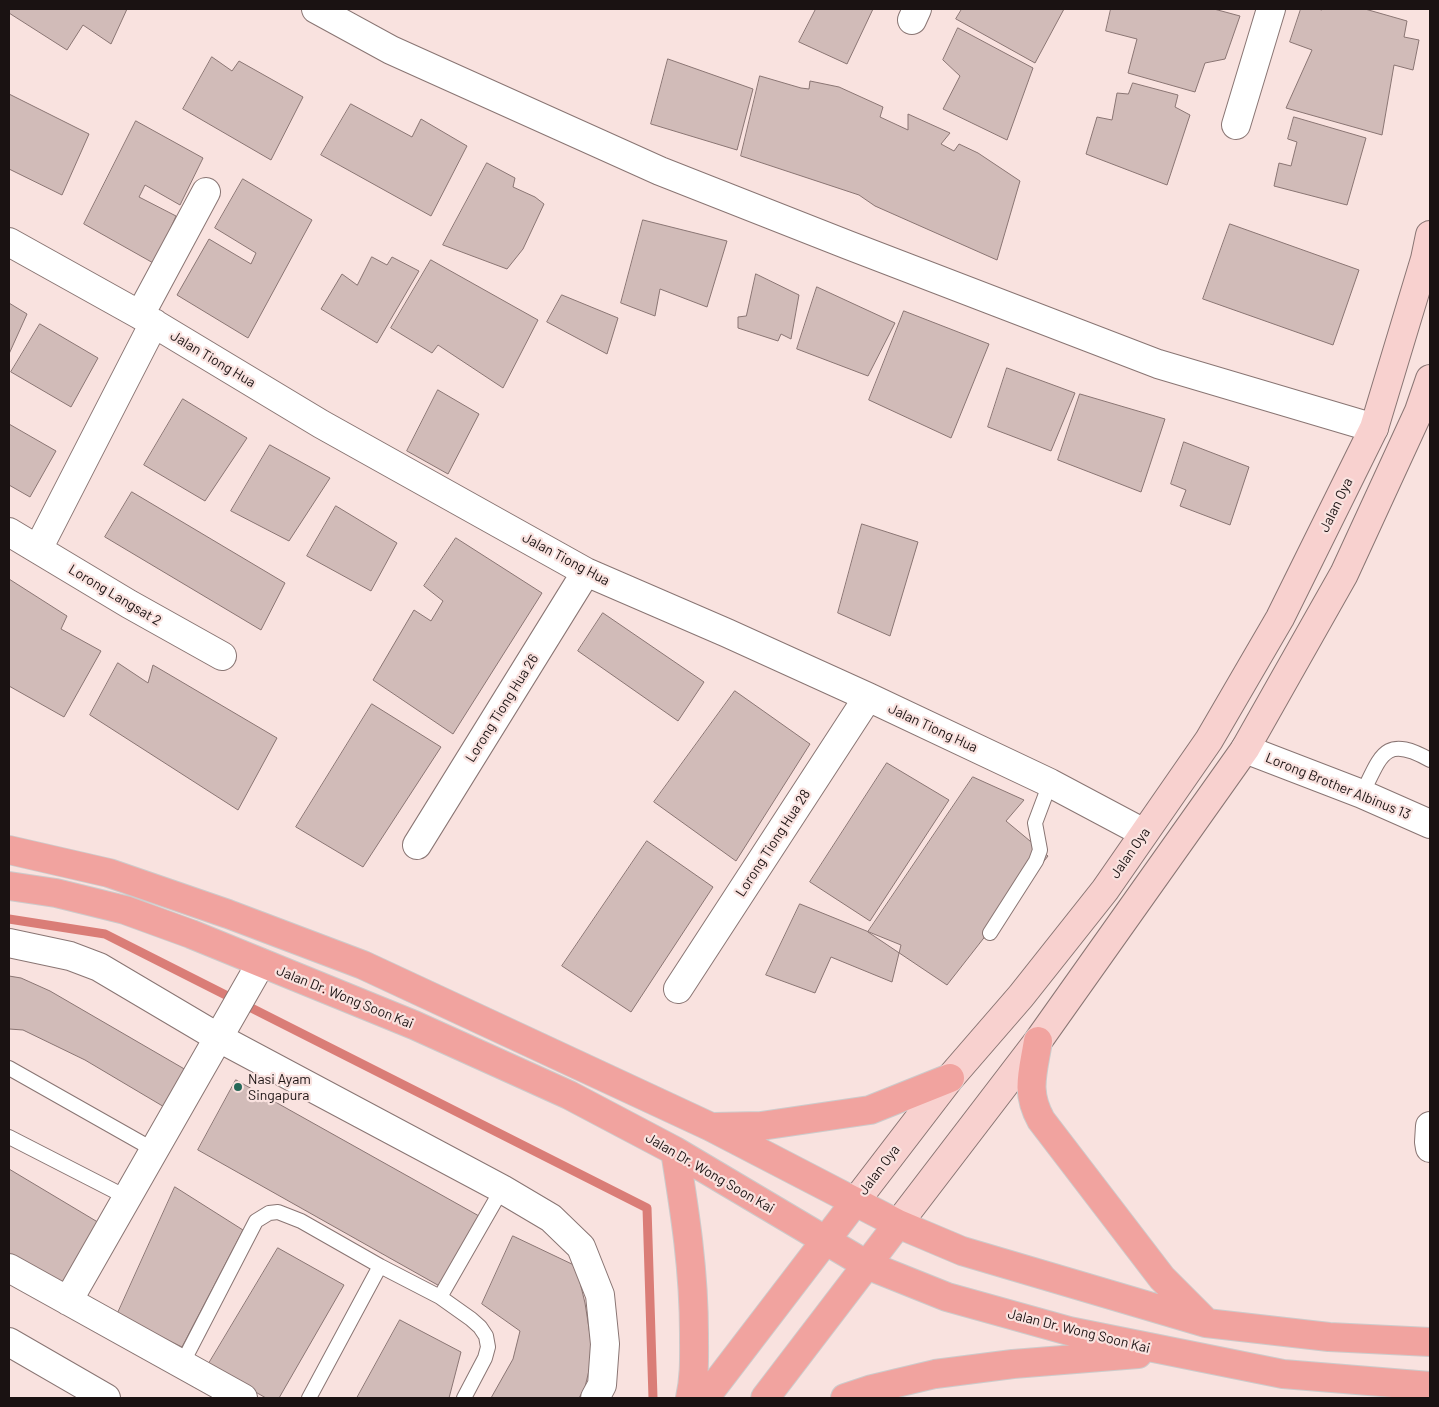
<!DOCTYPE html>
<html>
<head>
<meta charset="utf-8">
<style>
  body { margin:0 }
  #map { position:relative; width:1439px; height:1407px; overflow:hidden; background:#f9e2df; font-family:Barlow,sans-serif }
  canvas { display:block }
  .frame { position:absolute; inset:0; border:10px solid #1a1212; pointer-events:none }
</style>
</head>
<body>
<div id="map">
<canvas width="1439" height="1407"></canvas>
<div class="frame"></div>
</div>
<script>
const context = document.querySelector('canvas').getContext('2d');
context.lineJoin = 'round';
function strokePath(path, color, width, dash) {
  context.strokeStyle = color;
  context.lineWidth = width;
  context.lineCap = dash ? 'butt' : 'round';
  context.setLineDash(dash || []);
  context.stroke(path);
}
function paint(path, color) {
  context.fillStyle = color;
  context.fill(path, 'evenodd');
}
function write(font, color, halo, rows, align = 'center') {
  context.font = font + ' Barlow,sans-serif';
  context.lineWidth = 4.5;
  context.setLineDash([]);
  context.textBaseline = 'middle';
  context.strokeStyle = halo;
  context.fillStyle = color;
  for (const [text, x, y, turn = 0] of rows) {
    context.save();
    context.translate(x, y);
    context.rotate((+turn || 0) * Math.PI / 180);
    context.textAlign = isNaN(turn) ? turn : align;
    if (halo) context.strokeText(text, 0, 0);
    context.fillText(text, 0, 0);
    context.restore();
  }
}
strokePath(new Path2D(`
  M9 919 105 934 647 1208 653 1398`), '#da7d77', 9);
const building = new Path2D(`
  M9 9H127L111 44 83 25 67 50 9 13Z
  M816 9H873L847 64 799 42Z
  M962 9H1064L1035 63 956 19Z
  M1111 9H1214L1240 16 1225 59 1205 63 1195 92 1128 73 1137 39 1106 31Z
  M1301 9H1318L1322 10V9H1365L1407 21 1404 37 1419 40 1413 70 1394 65 1382 135 1286 108 1312 50 1290 42Z
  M958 28 1033 68 1007 140 943 109 960 76 943 60Z
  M212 57 232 71 239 61 303 97 271 160 183 109Z
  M668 59 753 89 737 150 651 124Z
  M760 76 801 88 809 89 810 81 839 87 883 107 880 117 908 130V114L950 133 941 144 954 151 959 144 978 153 1020 181 997 260 875 206 859 195 741 156Z
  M1133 83 1178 95 1175 107 1190 115 1167 185 1086 154 1097 117 1112 120 1117 93 1128 94Z
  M9 94 89 134 62 195 9 169Z
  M351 104 412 137 421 119 467 146 431 216 321 155Z
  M1294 117 1366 138 1347 205 1274 186 1279 163 1291 166 1297 142 1288 139Z
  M136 121 203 158 180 205 145 185 139 197 176 216 155 264 84 224Z
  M487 163 515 178 513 187 535 197 544 204 523 249 507 269 443 245Z
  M243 179 312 220 248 338 177 295 209 239 251 264 256 253 215 228Z
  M643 220 727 241 707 307 660 289 655 316 621 303Z
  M1230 224 1359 270 1333 345 1203 299Z
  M372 257 387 265 392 257 419 271 377 343 321 309 342 274 357 285Z
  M431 260 538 320 503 388 438 345 432 353 391 328Z
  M756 274 799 295 791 339 781 334 778 341 738 328V317L746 316Z
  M817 287 895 323 868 376 797 349Z
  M562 295 618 318 607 354 547 322Z
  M9 303 27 314 9 354Z
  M904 311 989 344 951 438 869 400Z
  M40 324 98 358 71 407 11 372Z
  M1007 368 1075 393 1051 451 988 427Z
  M438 390 479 414 448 474 407 451Z
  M1080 394 1165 419 1141 492 1058 460Z
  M183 399 247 438 205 501 144 465Z
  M9 424 56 451 30 497 9 485Z
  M1184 442 1249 467 1230 525 1180 506 1186 490 1171 484Z
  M270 445 330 478 289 541 231 511Z
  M132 492 285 583 261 630 105 537Z
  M336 506 397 543 371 591 307 556Z
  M862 524 918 542 890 636 838 613Z
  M456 538 542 593 453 734 373 680 414 610 431 621 443 601 424 586Z
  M9 579 67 616 61 629 101 651 64 717 9 686Z
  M603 613 704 682 678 721 578 651Z
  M118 663 148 683 153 665 277 738 238 810 90 715Z
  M735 691 810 744 736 861 654 802Z
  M372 704 441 747 363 867 296 827Z
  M887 763 949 800 870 921 810 882Z
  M973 777 1024 800 1006 821 1048 856 947 985 868 932Z
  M647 841 713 887 631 1012 562 966Z
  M800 904 901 945 892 982 831 957 815 993 766 975Z
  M9 976 21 978 50 991 193 1074 171 1111 85 1060 23 1030 9 1029Z
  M236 1080 479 1216 443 1288 198 1150Z
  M9 1169 106 1227 67 1293 9 1259Z
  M175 1187 243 1230 182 1347 117 1315Z
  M513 1236 576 1266 585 1303 593 1354 585 1387 579 1398H491L513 1359 520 1331 482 1304Z
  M278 1248 344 1285 279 1398H266L208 1365Z
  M400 1320 461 1352 449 1398H357Z`);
paint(building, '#d1bbb8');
strokePath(building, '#8a7573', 1);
const service = new Path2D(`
  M1362 794C1381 756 1384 734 1430 760
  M990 933 1036 861 1040 850 1035 823 1050 783
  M9 1068 154 1150
  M9 1137 128 1198
  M440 1297 502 1189
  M182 1364 256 1221 269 1213 278 1212 301 1221 380 1266 440 1297 471 1319 480 1327 486 1336 488 1347 485 1358 464 1398
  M309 1398 380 1266`);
const minor = new Path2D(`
  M316 9 391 50 660 171 848 245 1158 364 1374 428
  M912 20 917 9
  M1236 125 1271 9
  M9 242 140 315 321 424 586 572 727 633 868 697 1050 783 1144 833
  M140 315 206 192
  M9 532 129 604 222 656
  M38 549 154 323
  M1245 749 1362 794 1430 824
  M417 845 586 572
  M9 943 70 956 99 967 219 1038 502 1189 551 1218 581 1247 600 1295 605 1344 602 1385 595 1398
  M678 989 868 697
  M1430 1126 1429 1142 1430 1148
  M9 1268 243 1398
  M68 1301 261 963
  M9 1342 106 1398`);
const secondary = new Path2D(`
  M855 1202 950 1078 1021 996 1105 890 1209 740 1280 618 1374 428 1425 259 1430 235
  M898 1224 1038 1041 1245 749 1344 574 1419 411 1430 379`);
const primary = new Path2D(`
  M9 850 109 873 228 914 363 965 711 1127 898 1224 962 1251 1206 1323 1329 1337 1430 1342
  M9 886 56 893 125 910 191 934 414 1025 569 1095 675 1151 867 1265 947 1297 1069 1331 1283 1374 1430 1386
  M1038 1041C1033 1073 1025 1091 1041 1120L1162 1278 1205 1321
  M713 1127 761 1126 870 1110 950 1078
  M675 1151C685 1213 694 1270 694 1334 694 1357 695 1375 690 1398
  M705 1398 855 1202
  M765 1398 898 1224
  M845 1398 872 1389 935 1374 1013 1364 1138 1354`);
strokePath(service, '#897573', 16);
strokePath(minor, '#897573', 30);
strokePath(secondary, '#897573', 30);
strokePath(primary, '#cdcbcb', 30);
strokePath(service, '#fff', 14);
strokePath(minor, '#fff', 28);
strokePath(secondary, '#f8d1cf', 28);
strokePath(primary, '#f1a39f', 28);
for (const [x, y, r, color] of [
  [238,1087,5,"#256858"]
]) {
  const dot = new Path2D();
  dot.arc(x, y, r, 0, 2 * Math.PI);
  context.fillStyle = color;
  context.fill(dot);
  strokePath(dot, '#f9e2df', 2);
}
write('14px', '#1a1212', '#f9e2df', [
  ["Jalan Tiong Hua",213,359,31],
  ["Jalan Oya",1336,505,-64],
  ["Jalan Tiong Hua",566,559,28],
  ["Lorong Langsat 2",115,595,31],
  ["Lorong Tiong Hua 26",502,708,-58],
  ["Jalan Tiong Hua",933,728,25],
  ["Lorong Brother Albinus 13",1338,786,22],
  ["Lorong Tiong Hua 28",773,843,-57],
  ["Jalan Oya",1130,853,-55],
  ["Jalan Dr. Wong Soon Kai",345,997,22],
  ["Jalan Oya",879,1170,-53],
  ["Jalan Dr. Wong Soon Kai",710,1173,30],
  ["Jalan Dr. Wong Soon Kai",1079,1331,14]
]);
write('14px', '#1a1212', '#f9e2df', [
  ["Nasi Ayam",248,1079],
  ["Singapura",248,1095]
], 'left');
</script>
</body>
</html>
